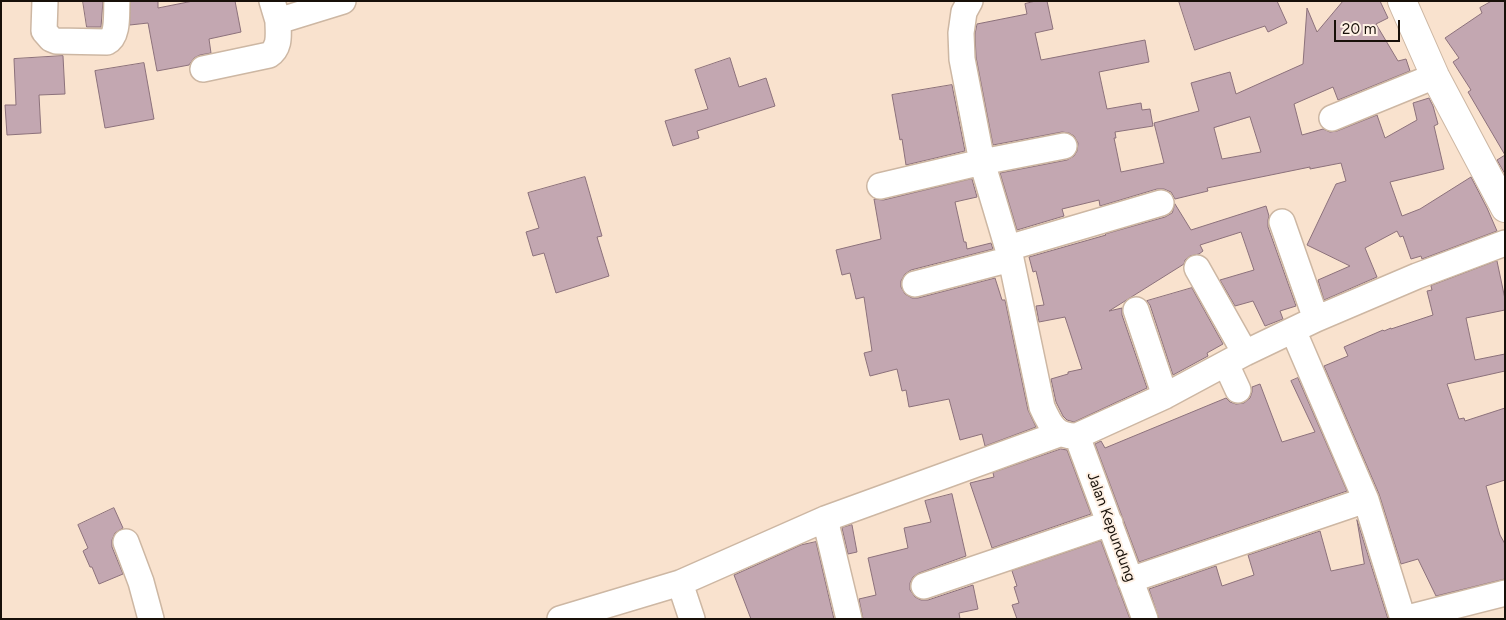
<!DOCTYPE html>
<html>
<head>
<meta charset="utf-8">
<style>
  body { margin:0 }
  #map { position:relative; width:1506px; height:620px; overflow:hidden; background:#f9e2ce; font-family:Figtree,sans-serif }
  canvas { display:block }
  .frame { position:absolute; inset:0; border:2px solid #181009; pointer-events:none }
  .scale { position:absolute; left:1334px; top:20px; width:66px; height:22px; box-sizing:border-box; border:2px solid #181009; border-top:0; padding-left:6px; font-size:15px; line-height:18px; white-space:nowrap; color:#181009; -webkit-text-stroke:4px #fff1e5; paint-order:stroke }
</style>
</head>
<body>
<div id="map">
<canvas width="1506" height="620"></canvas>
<div class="frame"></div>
<div class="scale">20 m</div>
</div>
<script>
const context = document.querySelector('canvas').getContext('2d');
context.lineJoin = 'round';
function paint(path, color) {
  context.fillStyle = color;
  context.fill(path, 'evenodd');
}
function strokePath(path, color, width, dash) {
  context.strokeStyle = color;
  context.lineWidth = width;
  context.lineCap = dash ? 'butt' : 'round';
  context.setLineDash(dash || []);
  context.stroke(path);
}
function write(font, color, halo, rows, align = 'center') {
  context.font = font + ' Figtree,sans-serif';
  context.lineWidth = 4;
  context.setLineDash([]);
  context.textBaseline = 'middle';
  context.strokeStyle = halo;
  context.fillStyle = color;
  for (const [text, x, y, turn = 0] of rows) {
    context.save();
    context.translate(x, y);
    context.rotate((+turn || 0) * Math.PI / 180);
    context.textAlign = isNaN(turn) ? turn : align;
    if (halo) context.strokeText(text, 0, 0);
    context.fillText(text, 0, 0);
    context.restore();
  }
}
const building = new Path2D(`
  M83 1H103L101 27H87Z
  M131 1H158V8L193 1H235L241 32 209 39 211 53 200 55 194 58 189 65 157 71 148 23 130 25Z
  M1036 1H1047L1053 29 1035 33 1041 60 1145 40 1149 62 1099 72 1107 109 1141 103 1142 110 1150 109 1153 126 1115 132 1116 138H1114L1121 172 1164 163 1154 123 1199 111 1191 83 1230 72 1236 94 1303 64 1307 8 1317 32 1343 1H1380L1388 18 1376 24 1398 61 1406 59 1410 71 1338 100 1333 87 1294 104 1302 135 1323 129 1330 132 1337 131 1377 115 1385 138 1417 120 1413 103 1429 98 1433 106 1438 124 1434 126 1444 169 1390 182 1402 216 1420 209 1471 177 1487 208 1497 231 1422 259 1421 256 1411 259 1403 236 1400 237 1397 231 1365 248 1377 277 1324 300 1318 280 1350 266 1307 245 1336 184 1346 181 1341 163 1310 169V167L1207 188 1208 191 1175 199 1171 192 1164 189H1157L1100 206 1099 200 1062 209 1064 216 1017 230 1000 173 1067 160 1074 156 1077 151 1078 143 1074 136 1069 133 1062 132 993 145 976 57 975 34 977 24 1027 14 1025 4ZM1250 117 1261 152 1222 159 1214 128Z
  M1179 1H1277L1287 23 1268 32 1265 26 1195 50Z
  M1492 1H1505V174L1497 160 1505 155 1468 92 1471 90 1453 62 1459 58 1445 38 1482 13 1480 8Z
  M63 56 65 94 39 95 41 133 7 135 5 105H16L14 59Z
  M730 58 739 87 766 78 775 106 697 131 699 138 673 146 665 121 708 109 695 70Z
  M144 63 154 119 105 128 95 71Z
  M952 85 965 151 906 165 902 139 900 140 892 95Z
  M585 177 602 236 597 237 609 276 556 293 544 253 533 256 526 232 539 228 528 193Z
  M972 179 977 197 955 202 964 242H966L967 249 991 243 993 249 911 270 905 274 901 281V287L905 294 912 298H918L995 278 1002 300H1005L1028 410 1036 427 985 446 982 434 960 440 949 399 909 407 906 390 902 391 897 369 870 376 864 353 872 351 864 297 856 299 850 273 842 275 836 250 881 239 874 199 883 200Z
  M1175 204 1191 230 1266 206 1269 216 1268 220V227L1296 306 1280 311 1283 319 1265 326 1253 301 1235 306 1220 280 1254 270 1241 232 1200 245 1203 251 1199 254 1190 256 1185 260 1184 264 1109 311 1122 308V315L1147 388 1074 422 1067 420 1063 416 1056 402 1051 379 1068 374V372L1082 369 1065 317 1039 322 1036 306 1044 305 1036 271 1033 272 1029 257 1106 235 1105 234 1165 217 1172 213Z
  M1497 261 1505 299V310L1466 318 1475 360 1505 354V371L1447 384 1459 419 1464 418 1465 421 1505 408V480L1486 486 1500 535 1505 544V579L1436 596 1418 559 1401 564 1379 494 1324 366 1348 356 1344 347 1383 330 1384 331 1391 328V329L1433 315 1427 291 1432 290 1431 286Z
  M1192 288 1223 344 1207 353 1208 356 1173 375 1150 305 1147 301Z
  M1298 378 1347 491 1139 562 1095 444 1101 441 1105 448 1226 398 1230 402 1236 404 1244 403 1250 398 1252 392V387L1260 384 1282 442 1315 432 1291 381Z
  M1061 449 1067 450 1091 514 992 548 970 483 994 477 993 473Z
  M952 494 966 556 919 573 913 577 910 583V590L915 597 921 600H928L973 585 978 609 959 613 960 619H863L859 599 876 595 868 558 908 548 904 528 931 522 925 501Z
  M114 508 123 528 115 533 112 540V547L123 574 99 584 92 567H90L83 551 88 548 78 525Z
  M1357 520 1388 619H1159L1149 589 1216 566 1222 586 1254 575 1248 555 1320 531 1331 571 1364 564Z
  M852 525 857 552 848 554 842 528Z
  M1101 541 1130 619H1017L1012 605 1019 603 1014 587 1017 586 1012 571Z
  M816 542 834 619H751L734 575 801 545Z`);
paint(building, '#c3a7b1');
strokePath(building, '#8c717b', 1);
const minor = new Path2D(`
  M45 1 44 31 51 39 56 41 107 42C119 36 116 13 117 1
  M272 1 278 21
  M970 1 964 12 961 33 962 59 982 162 1011 259 1042 407C1050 425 1056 437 1077 436L1165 396 1245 353 1316 319 1417 276 1505 243
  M203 69 269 55C281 47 278 34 278 21L343 1
  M1332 118 1435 76
  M880 186 982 162 1064 146
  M1282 222 1316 319
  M1008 248 1161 203
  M1197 268 1245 353
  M915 284 1011 259
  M1136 310 1165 396
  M1226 364 1238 390
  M1077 436 1145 619
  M1366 500 1403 619
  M825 519 849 619
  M126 542 141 582 151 619
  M1130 580 1366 500 1293 330
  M680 583 692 619
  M924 586 1110 523
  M560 619 680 583 825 519 1059 434
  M1403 619 1505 593`);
const tertiary = new Path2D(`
  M1402 1 1435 76 1505 208`);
strokePath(minor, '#cdb7a3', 28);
strokePath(tertiary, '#cdb7a3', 30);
strokePath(minor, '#fff', 25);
strokePath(tertiary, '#fff', 28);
write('15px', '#181009', '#fff1e5', [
  ["Jalan Kepundung",1111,527,70]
]);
</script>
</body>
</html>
